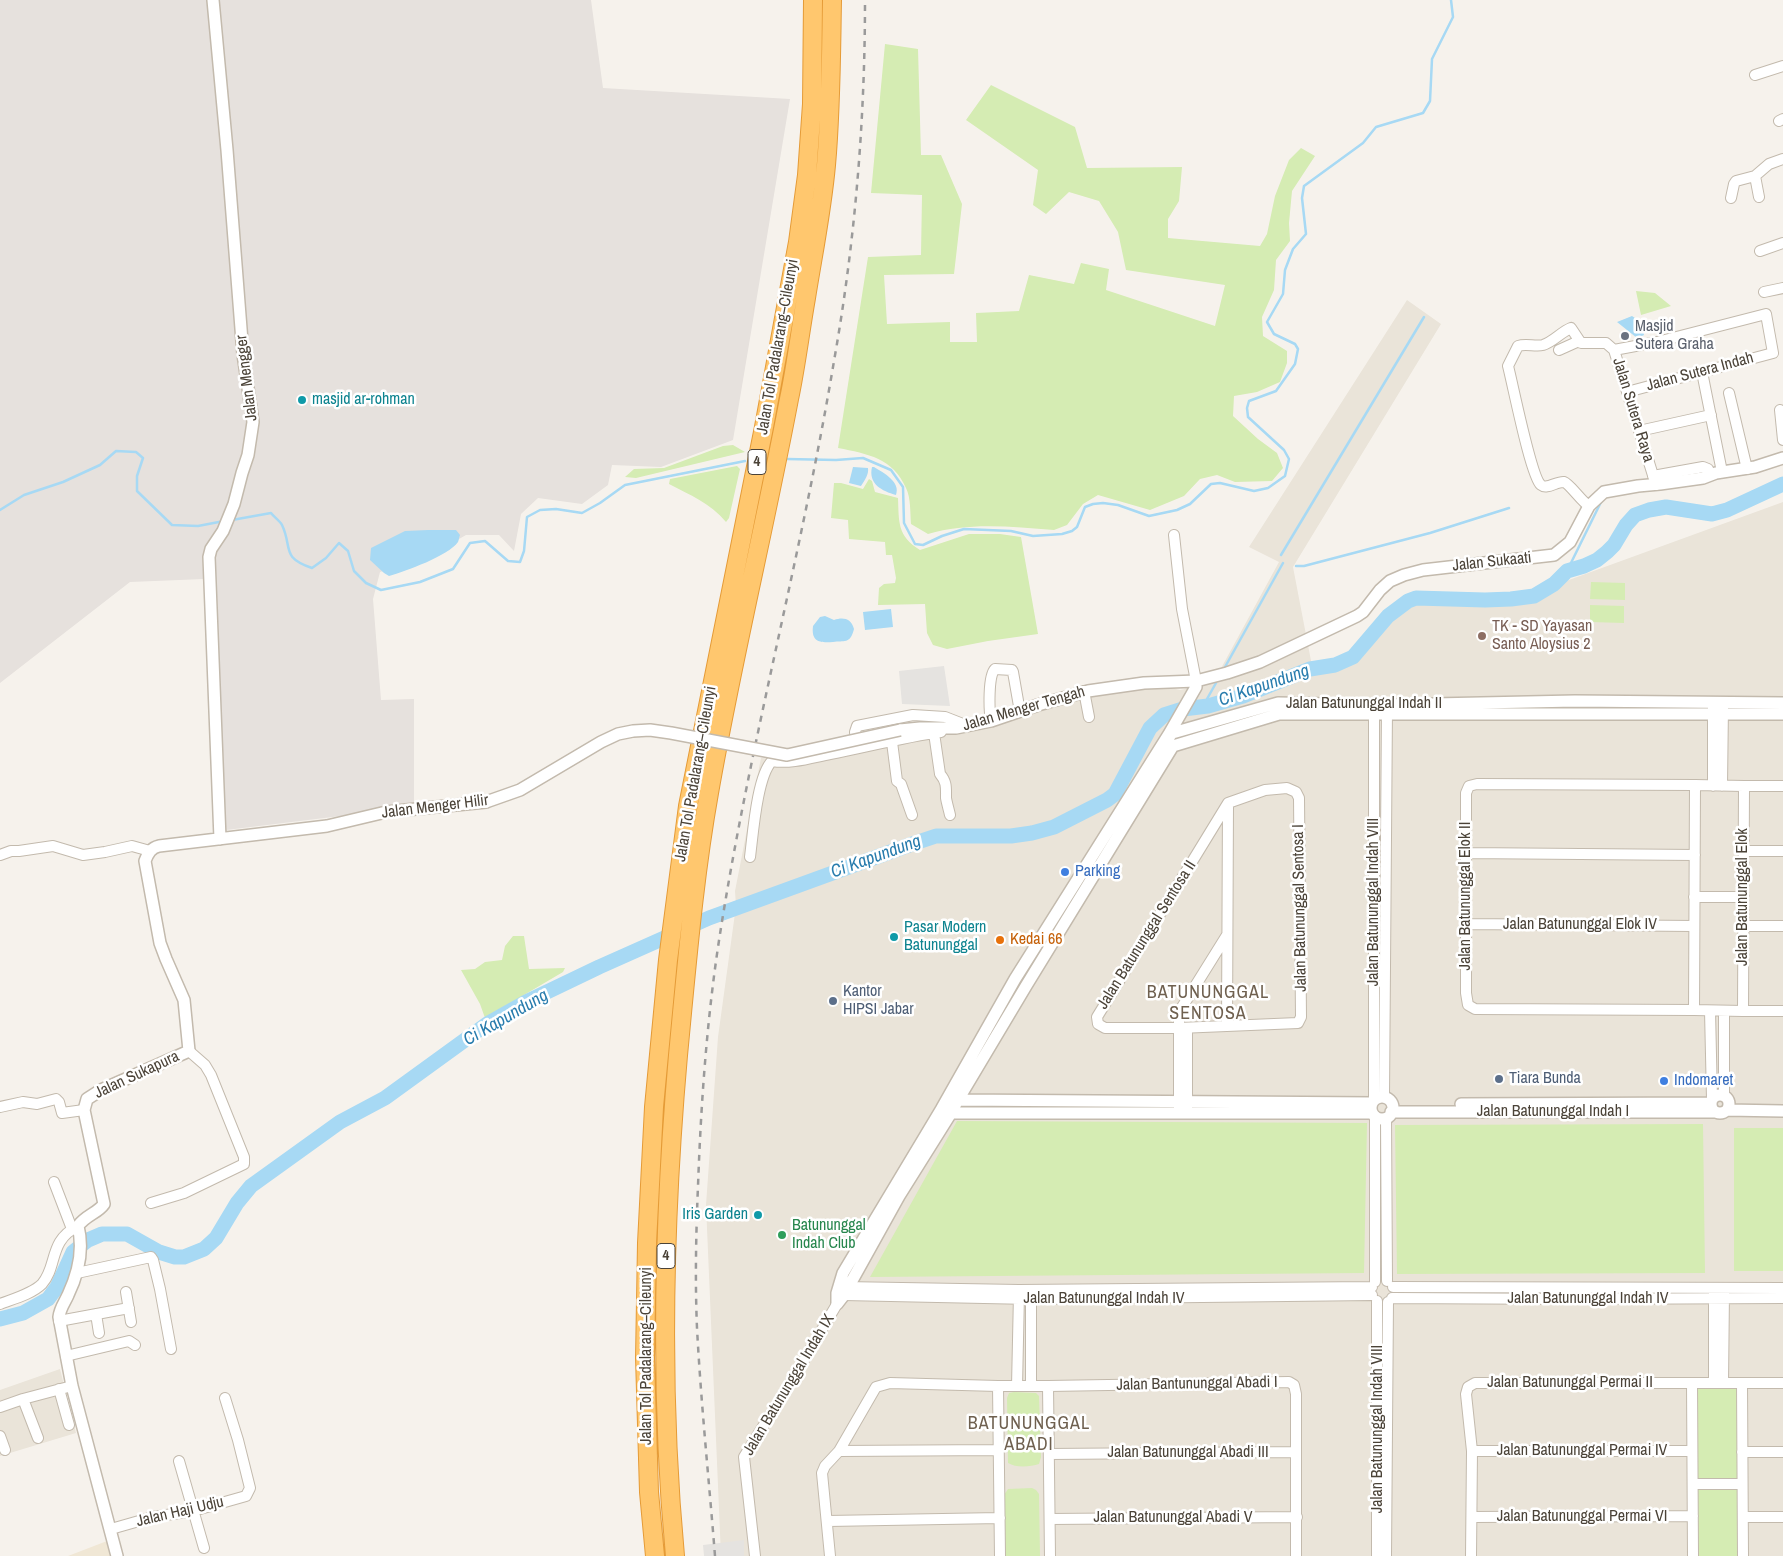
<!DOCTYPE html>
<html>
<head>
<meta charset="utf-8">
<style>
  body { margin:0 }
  canvas { display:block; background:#f6f2ec }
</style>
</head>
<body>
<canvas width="1783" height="1556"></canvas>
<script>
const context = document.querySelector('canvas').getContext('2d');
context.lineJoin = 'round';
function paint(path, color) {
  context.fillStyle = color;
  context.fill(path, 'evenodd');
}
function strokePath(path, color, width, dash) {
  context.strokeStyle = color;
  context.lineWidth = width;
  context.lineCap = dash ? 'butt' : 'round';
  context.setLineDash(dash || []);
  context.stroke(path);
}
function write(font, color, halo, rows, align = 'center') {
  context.font = font + ' "Archivo Narrow",sans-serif';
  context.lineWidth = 5;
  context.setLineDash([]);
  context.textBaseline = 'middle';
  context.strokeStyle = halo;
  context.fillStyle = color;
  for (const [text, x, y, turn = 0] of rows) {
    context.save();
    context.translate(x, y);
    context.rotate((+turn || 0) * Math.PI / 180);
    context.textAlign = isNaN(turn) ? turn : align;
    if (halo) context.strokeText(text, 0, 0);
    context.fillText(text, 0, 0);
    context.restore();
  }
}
paint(new Path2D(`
  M1407 300 1441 324 1293 567 1312 666 1362 652 1378 634 1399 604 1420 592 1440 593 1466 604 1492 605 1536 592 1783 502V1556H721L706 1205 718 1037 736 906 735 891 761 758 804 761 834 756 978 729 1050 705 1094 694 1158 685 1180 690 1213 683 1279 562 1249 547Z
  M60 1369 76 1433 0 1456V1390Z`), '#eae4d9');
paint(new Path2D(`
  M0 0H591L603 88 790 99 733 440 661 467 612 465 608 485 582 504 538 498 521 514 514 551 499 535H466L426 558 380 572 373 599 381 700 414 699V807L218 831 204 579 130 582 0 683Z`), '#e6e1dd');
paint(new Path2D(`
  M107 1541 112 1556H68Z`), '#f0e7d5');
paint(new Path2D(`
  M885 44 918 49 921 155H941L962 204 954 274 884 275 887 324 950 322V342H977L976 313 1019 311 1029 275 1074 284 1081 263 1109 269 1106 290 1215 326 1225 285 1126 270 1118 232 1099 201 1069 192 1046 214 1033 205 1038 170 966 120 991 85 1075 127 1087 168 1182 167 1179 201 1168 219V238L1260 246 1267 234 1275 196 1289 160 1301 148 1315 156 1292 191 1289 223 1290 241 1276 260 1274 290 1262 317 1263 336 1287 351V363L1280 382 1257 392 1234 396 1233 416 1258 439 1277 453 1283 468 1272 481 1235 482 1217 475 1200 479 1184 496 1150 510 1098 495 1083 504 1067 525 1054 530C1012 527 969 522 928 534L911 524C910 513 911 498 906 488 893 458 868 454 838 448L868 257 921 255 922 195 871 193Z
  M1636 291 1655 293 1671 306 1641 315Z
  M733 445 745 452 636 478 625 477 634 469 664 468 723 446Z
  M737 466 740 469 729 518 726 522C710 503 690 495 669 484L670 479Z
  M869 479 872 481 875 492 898 498C899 522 897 536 920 550L969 534H1000L1021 537 1038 634 988 641 947 649 933 645 927 633 925 604 878 605 879 588 884 584 895 583 896 578 892 555H886L885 542 849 539 848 520 831 518 834 483H841L863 489Z
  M1591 582 1625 583V600L1590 599Z
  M1590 605 1624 606V623L1590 622Z
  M513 936H524L529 969 565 968 563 972 485 1018 480 1004 461 970 475 969 485 962 502 960 505 946Z
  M957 1121 1367 1123 1364 1273 870 1277Z
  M1703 1124 1705 1273 1397 1274 1395 1125Z
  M1734 1128H1783V1271H1734Z
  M1741 1384V1556H1695L1693 1385Z
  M1014 1392 1036 1393 1039 1396 1041 1457 1039 1464C1030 1467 1016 1468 1008 1463L1007 1398 1009 1393Z
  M1032 1488 1036 1490 1039 1494 1040 1556H1004V1495L1008 1489Z`), '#d5ecb3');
paint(new Path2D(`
  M944 666 950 706 902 704 899 671Z
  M744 1540V1556H704L703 1545Z`), '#e5e3e0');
paint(new Path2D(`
  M1632 316 1641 322 1644 335 1637 338 1617 322Z
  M853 467 868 468C869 474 865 480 861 486L849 483Z
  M872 467H874C884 473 901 482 896 495 882 491 868 484 872 467Z
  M428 530H456L460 535C459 537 459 540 458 542 448 556 406 571 389 576L384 573 370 560 371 548 405 531Z
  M891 609 893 627 865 630 863 612Z
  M825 616 834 620C843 617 851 618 854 629 850 645 844 640 833 642 820 643 811 642 813 626L820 617Z`), '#a7d9f4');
strokePath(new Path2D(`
  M787 459 836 460 863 458 891 470 903 487 904 523 915 544 923 545 942 536 964 529 1011 531 1033 536 1062 534 1072 531 1077 527 1085 507 1093 504 1103 503 1118 505 1149 516 1177 510 1190 504 1211 484 1220 483 1254 491 1268 488 1285 476 1289 459 1284 450 1248 417 1247 408 1249 401 1276 391 1295 364 1298 349 1295 344 1274 334 1267 322 1283 294 1285 270 1293 249 1306 234 1302 198 1304 186 1363 143 1376 127 1423 113 1430 101 1432 59 1453 17 1451 0
  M0 510 24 495 63 482 100 465 116 451 136 452 143 458 137 476V491L172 525 198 526 224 521
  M232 520 271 513C274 517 280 521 282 525 293 548 280 557 312 568L326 558 339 543 348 551 354 571 366 583 381 590 420 582 453 569 470 543 485 541 508 561 520 562 524 551 527 517 540 510 556 509 582 513 600 503 625 485 745 461
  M1281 555 1424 317
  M1296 566H1304L1430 533 1509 508
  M1567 571 1602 500
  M1225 667 1283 563
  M1203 706 1216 683`), '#a7d9f4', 2.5);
strokePath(new Path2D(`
  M0 1319 23 1313 48 1299 57 1287 73 1252 88 1240 102 1234H127L159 1252 175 1257H184L204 1249 216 1238 237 1203 251 1186 340 1122 385 1098 487 1024 526 1002 599 967 709 918 915 843 936 836H1011L1032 833 1054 827 1107 800 1115 794 1150 728 1164 715 1183 709 1208 706 1243 696 1310 669 1335 665 1353 657 1388 616 1408 601 1416 598 1485 600 1511 599 1534 596 1554 584 1567 571 1584 566 1597 560 1607 552 1614 545 1626 525 1635 515 1649 510 1666 507 1712 514 1727 510 1783 484`), '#a7d9f4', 15);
const minor = new Path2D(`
  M1755 75 1783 66
  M1779 121 1783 119
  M1755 176 1759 197
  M1731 198 1734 184 1736 181 1755 176 1769 164 1783 159
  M1760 251 1783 243
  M1764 292 1783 288
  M1559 350 1579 341
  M1614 350 1657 342 1766 314 1773 353 1627 392
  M1614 350 1656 485
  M1702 372 1722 472
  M1729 393 1747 469
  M1780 410 1783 440
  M1639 431 1711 415
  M1653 476 1703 467 1708 469 1711 475
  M1589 506C1581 501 1570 484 1564 482 1557 481 1547 490 1541 485 1531 477 1513 385 1508 366L1518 346C1526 343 1535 347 1543 345 1553 342 1561 332 1571 328L1581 343H1606L1614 350
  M1174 535 1182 609 1196 681
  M1084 691 1089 717
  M1374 706V1100
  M991 721C989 710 988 676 995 669L1012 670 1013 672 1020 712
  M934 733 940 774C947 782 946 788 946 798 947 804 949 810 950 815
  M892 742 897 781 901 784 912 815
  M856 746 855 732 857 726 913 715 945 717 968 726
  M1713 786V706
  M1722 786 1723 706
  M1744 786H1783
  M1287 788 1296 792 1299 798 1301 1017 1298 1023 1179 1028H1105L1098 1024 1097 1017 1228 803 1265 790Z
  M1743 851H1783
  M1466 853 1695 855
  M0 855 11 851H19L53 846 83 855 105 852 132 846 150 851
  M750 857C753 834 757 776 772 761 791 764 810 758 830 754 867 747 903 737 941 732
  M1694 897H1743
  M1466 924 1694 926
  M1743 926H1783
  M1694 1010 1475 1009 1468 1005 1466 993V793L1469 786 1477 784 1695 785 1744 786 1743 1011 1694 1010 1695 785
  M1710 1011 1712 1099
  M1724 1011V1096
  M1743 1011H1783
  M1227 1026 1228 804
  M1187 1028V1109
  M1384 1097 1387 708
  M0 1107 23 1102 37 1104 56 1099 59 1102 62 1113 84 1110
  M1179 1110V1012L1227 935
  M1375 1116V1282
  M1386 1118 1387 1281
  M54 1182 72 1229
  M151 1203 184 1193 244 1164V1157L211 1075 205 1065 189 1051
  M77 1273 151 1257 153 1260 160 1289 171 1349
  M843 1287 1019 1290 1372 1287
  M1393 1287 1783 1288
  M126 1292 131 1322
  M838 1294 844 1295 1031 1299 1372 1295
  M1031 1294V1386
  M1392 1298 1575 1299 1783 1298
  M1377 1301V1556
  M0 1304C13 1299 32 1294 42 1284 58 1266 48 1241 78 1226
  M96 1314 99 1333
  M59 1321 129 1308
  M66 1356 129 1341 135 1345
  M1692 1383 1693 1556
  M1714 1383V1292
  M1723 1383 1724 1292
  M1742 1383 1743 1556
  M1017 1386 1019 1294
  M1048 1386 1289 1382 1294 1385 1296 1394V1556
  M59 1389 69 1425
  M23 1399 38 1438
  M0 1407 23 1399 72 1386
  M0 1436 5 1450
  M839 1451 999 1450
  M1472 1451H1692
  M1742 1452H1783
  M1049 1454 1296 1452
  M179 1461 204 1548
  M1693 1484H1742
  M1472 1517 1693 1516
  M1743 1517H1783
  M1050 1519 1297 1517
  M828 1521 1000 1518
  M111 1529 153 1517 193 1511 246 1496 250 1488 238 1440 225 1398
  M755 1556 744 1457 797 1372 837 1304
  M830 1556 822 1473 825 1466 839 1451 876 1387 890 1383 998 1386
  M1000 1556 998 1386H1048L1050 1556
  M1386 1556 1388 1302
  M1471 1556 1472 1451 1466 1394 1468 1387 1475 1383H1783`);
const tertiary = new Path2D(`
  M213 0 227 150 243 354 253 422 248 455 242 473 234 504 223 531 211 549 209 557 220 839
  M900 730 920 728H956L991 721 1038 705 1088 691 1144 683 1196 681 1227 673 1260 662 1357 616 1363 612 1380 590 1390 581 1404 575 1423 570 1554 555 1570 542 1589 506 1604 492 1638 486 1660 484 1703 478 1716 473 1755 467 1783 458
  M1170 736 1169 734 1196 687V681
  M1711 1104a9 9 0 1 1 18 0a9 9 0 1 1-18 0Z
  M1371 1108a11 11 0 1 1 22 0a11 11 0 1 1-22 0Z
  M958 1100 1026 986 1173 746 1279 714H1783
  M958 1100 1372 1103
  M946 1101 958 1100 951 1113 942 1108 1015 979 1169 734 1278 703 1387 705 1575 701 1783 703
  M1461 1104 1711 1103
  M942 1108 843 1273 837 1293V1304L844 1295 899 1196 951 1113H1372
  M1727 1110 1783 1111
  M1391 1112H1715
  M117 1556 72 1386 59 1317C60 1308 65 1302 68 1295 79 1272 84 1250 78 1226 86 1215 98 1213 104 1204L84 1110 87 1099 101 1090 189 1051 184 1000 166 959 160 943 145 861C148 853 151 848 159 846L327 826 386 812 486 802`);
const motorway = new Path2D(`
  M655 1556 649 1492 645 1358 647 1243 654 1107 668 960 688 806 764 427 798 242 807 175 812 104 813 0
  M675 1556C658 1375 664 1193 682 1013 689 940 696 866 709 793 732 661 764 531 789 399 796 366 800 332 806 298 813 254 822 210 826 165 831 110 831 55 832 0`);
strokePath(minor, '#c3baad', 12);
strokePath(tertiary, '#c3baad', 14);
strokePath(motorway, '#e59b37', 20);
strokePath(minor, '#fff', 10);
strokePath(tertiary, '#fff', 11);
strokePath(motorway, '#ffc76e', 18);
strokePath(new Path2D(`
  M715 1556C709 1480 701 1404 697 1328 695 1281 696 1233 698 1186 701 1102 707 1017 720 934 750 742 802 553 834 361 855 242 865 121 865 0`), '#9a9a9a', 2.5, [6, 6]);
const tertiaryBridge = new Path2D(`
  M486 802 520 790 601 742 618 734 633 731 650 730 671 733 787 755 900 730`);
strokePath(tertiaryBridge, '#c3baad', 14, []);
strokePath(tertiaryBridge, '#fff', 11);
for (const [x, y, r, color] of [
  [1625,336,5,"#6b7280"],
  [302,400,5,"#0f9aa8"],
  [1482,636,5,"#8d6e63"],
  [1065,872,5,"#3f7fe0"],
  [894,937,5,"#0f9aa8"],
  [1000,940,5,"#e8710a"],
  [833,1001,5,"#5c6f8a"],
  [1499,1079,5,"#5c6f8a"],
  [1664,1081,5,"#3f7fe0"],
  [758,1215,5,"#0f9aa8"],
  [782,1235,5,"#2e9e5b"]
]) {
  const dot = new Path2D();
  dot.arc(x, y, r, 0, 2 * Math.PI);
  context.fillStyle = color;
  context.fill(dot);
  strokePath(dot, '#fff', 2);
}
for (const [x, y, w] of [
  [757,462,18],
  [666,1256,18]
]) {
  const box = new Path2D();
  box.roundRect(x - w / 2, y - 12.5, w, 25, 4);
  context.fillStyle = '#fff';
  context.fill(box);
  strokePath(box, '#4b4338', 1);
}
write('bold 15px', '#4b4338', null, [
  ["4",757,462],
  ["4",666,1256]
]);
write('16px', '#5b616d', '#fff', [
  ["Masjid",1635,327],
  ["Sutera Graha",1635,345]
], 'left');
write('16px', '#4b4338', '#fff', [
  ["Jalan Tol Padalarang–Cileunyi",778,347,-80],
  ["Jalan Sutera Indah",1700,372,-15],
  ["Jalan Mengger",247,378,-97],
  ["Jalan Sutera Raya",1633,410,73],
  ["Jalan Sukaati",1492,562,-6],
  ["Jalan Batununggal Indah II",1364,704],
  ["Jalan Menger Tengah",1024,709,-16],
  ["Jalan Tol Padalarang–Cileunyi",696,774,-80],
  ["Jalan Menger Hilir",435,807,-7],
  ["Jalan Batununggal Elok II",1466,896,-90],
  ["Jalan Batununggal Elok",1743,897,-90],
  ["Jalan Batununggal Indah VIII",1374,902,-90],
  ["Jalan Batununggal Sentosa I",1300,908,-91],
  ["Jalan Batununggal Elok IV",1580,925],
  ["Jalan Batununggal Sentosa II",1147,935,-58],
  ["Jalan Sukapura",137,1075,-25],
  ["Jalan Batununggal Indah I",1553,1112],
  ["Jalan Batununggal Indah IV",1104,1299],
  ["Jalan Batununggal Indah IV",1588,1299],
  ["Jalan Tol Padalarang–Cileunyi",647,1356,-90],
  ["Jalan Batununggal Permai II",1570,1383],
  ["Jalan Bantununggal Abadi I",1197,1384,-1],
  ["Jalan Batununggal Indah IX",789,1385,-59],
  ["Jalan Batununggal Indah VIII",1378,1429,-90],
  ["Jalan Batununggal Permai IV",1582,1451],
  ["Jalan Batununggal Abadi III",1188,1453],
  ["Jalan Haji Udju",180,1512,-13],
  ["Jalan Batununggal Permai VI",1582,1517],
  ["Jalan Batununggal Abadi V",1173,1518]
]);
write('16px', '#0d838f', '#fff', [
  ["masjid ar-rohman",312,400],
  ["Pasar Modern",904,928],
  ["Batununggal",904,946],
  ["Iris Garden",748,1215,"right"]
], 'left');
write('16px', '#785e54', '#fff', [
  ["TK - SD Yayasan",1492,627],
  ["Santo Aloysius 2",1492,645]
], 'left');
write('16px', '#366cbe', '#fff', [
  ["Parking",1075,872],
  ["Indomaret",1674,1081]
], 'left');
write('16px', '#c56008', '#fff', [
  ["Kedai 66",1010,940]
], 'left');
write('16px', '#4e5e75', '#fff', [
  ["Kantor",843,992],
  ["HIPSI Jabar",843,1010],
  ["Tiara Bunda",1509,1079]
], 'left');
write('16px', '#27864d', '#fff', [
  ["Batununggal",792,1226],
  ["Indah Club",792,1244]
], 'left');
write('italic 18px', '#287cad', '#fff', [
  ["Ci Kapundung",1264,686,-19],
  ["Ci Kapundung",876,857,-20],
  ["Ci Kapundung",506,1018,-30]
]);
context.letterSpacing = '1px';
write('18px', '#6f604f', '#fff', [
  ["BATUNUNGGAL",1208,993],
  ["SENTOSA",1208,1014],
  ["BATUNUNGGAL",1029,1424],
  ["ABADI",1029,1445]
]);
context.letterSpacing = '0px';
</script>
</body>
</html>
